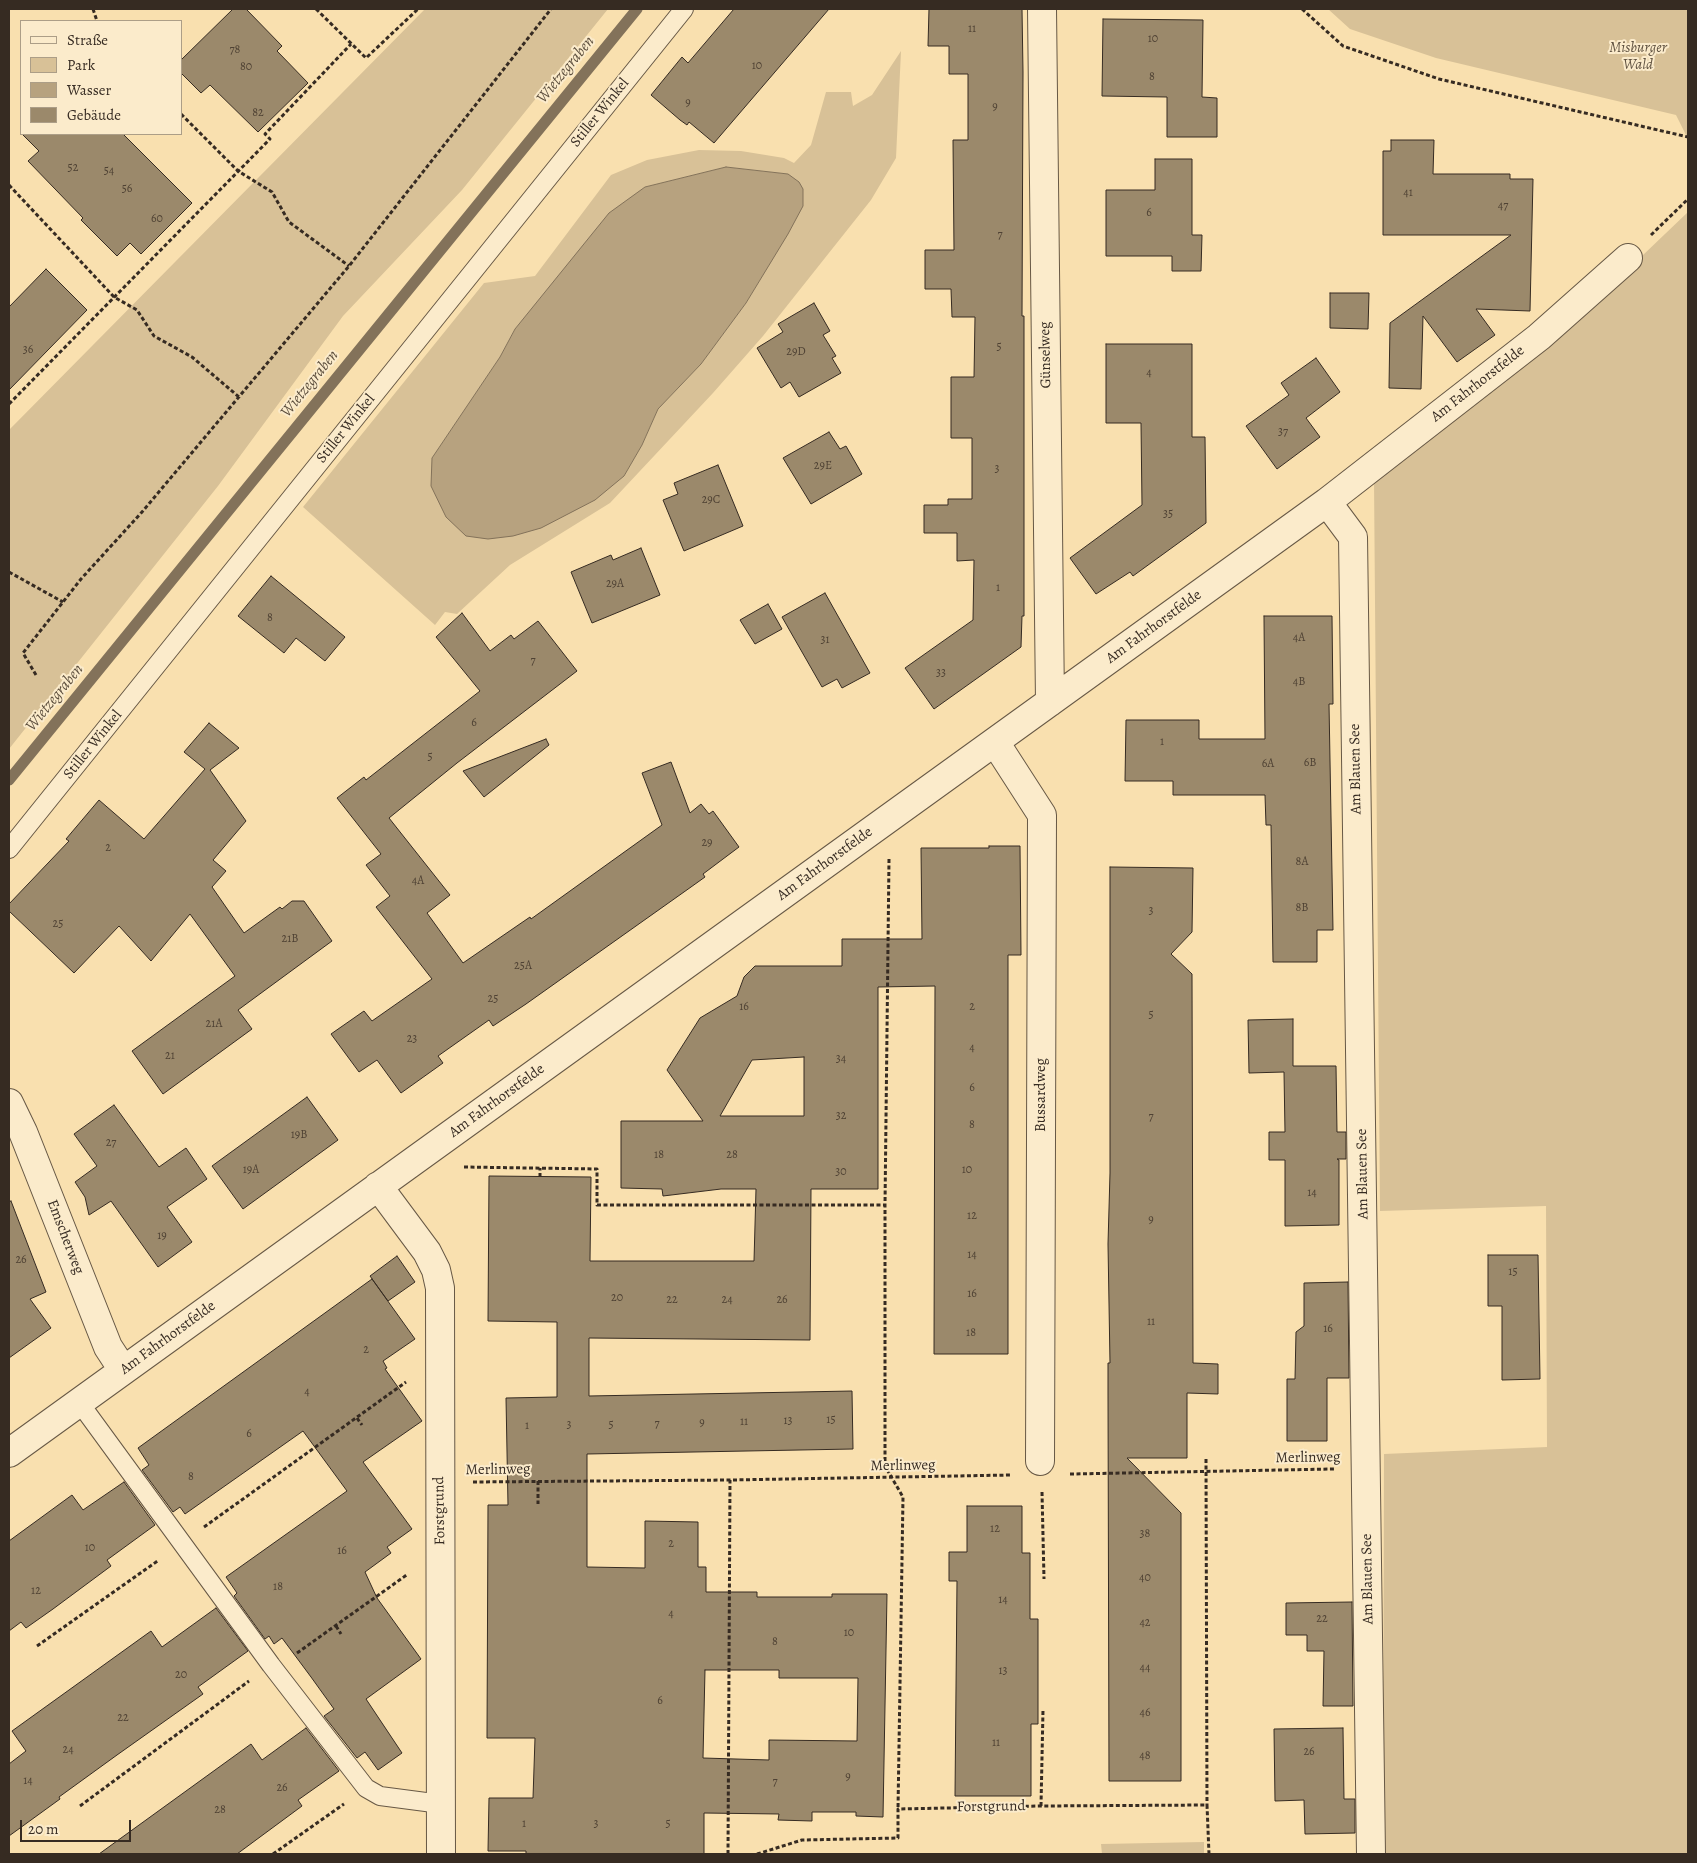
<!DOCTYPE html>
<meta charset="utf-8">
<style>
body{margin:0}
#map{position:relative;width:1697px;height:1863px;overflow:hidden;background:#f9e0af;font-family:Alegreya,serif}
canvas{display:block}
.frame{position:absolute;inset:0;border:10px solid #362b22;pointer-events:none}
.legend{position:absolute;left:20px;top:20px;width:162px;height:115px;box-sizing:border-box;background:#fbebcb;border:1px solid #ac9e87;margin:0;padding:6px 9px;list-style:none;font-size:15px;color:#362b22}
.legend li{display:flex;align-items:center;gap:10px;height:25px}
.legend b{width:25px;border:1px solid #ac9e87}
.scale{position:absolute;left:20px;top:1820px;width:111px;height:22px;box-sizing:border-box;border:2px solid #362b22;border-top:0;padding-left:6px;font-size:15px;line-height:18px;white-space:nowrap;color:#362b22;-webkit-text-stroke:4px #fbebcb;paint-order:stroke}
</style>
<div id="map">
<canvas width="1697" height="1863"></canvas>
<div class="frame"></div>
<ul class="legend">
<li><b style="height:6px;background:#fbebcb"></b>Straße</li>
<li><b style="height:14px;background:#d8c197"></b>Park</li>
<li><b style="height:14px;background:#b7a27f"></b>Wasser</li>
<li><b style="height:14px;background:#9b896b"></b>Gebäude</li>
</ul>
<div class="scale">20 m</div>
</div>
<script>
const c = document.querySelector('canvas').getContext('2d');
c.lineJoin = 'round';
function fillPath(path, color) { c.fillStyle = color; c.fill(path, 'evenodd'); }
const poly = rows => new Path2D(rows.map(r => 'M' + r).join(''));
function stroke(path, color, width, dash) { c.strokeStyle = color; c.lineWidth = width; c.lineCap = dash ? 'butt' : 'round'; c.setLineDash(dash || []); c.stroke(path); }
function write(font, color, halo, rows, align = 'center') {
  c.font = font + ' Alegreya,serif'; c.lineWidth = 4; c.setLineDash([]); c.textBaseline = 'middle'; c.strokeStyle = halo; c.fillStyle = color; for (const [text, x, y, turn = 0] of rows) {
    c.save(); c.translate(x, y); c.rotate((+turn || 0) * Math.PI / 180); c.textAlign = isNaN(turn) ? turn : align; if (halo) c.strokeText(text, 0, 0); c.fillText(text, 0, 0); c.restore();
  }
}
fillPath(poly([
 [425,9,608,9,462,190,343,316,218,486,9,749,9,430],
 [1328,9,1688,9,1688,139,1676,115,1436,58,1350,29],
 [901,51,896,158,871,200,763,336,713,393,610,503,510,565,457,614,445,612,435,625,303,507,484,283,535,276,611,175,647,160,699,150,741,151,784,158,794,163,811,145,826,92,851,92,853,106,872,95],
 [726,167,788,174,760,280,746,303,701,364,658,409,642,445,624,476,432,458,500,357,515,329,645,187],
 [1688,212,1688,1854,1383,1854,1384,1454,1547,1447,1546,1206,1380,1211,1374,480,1574,321],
 [1204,1842,1204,1854,1102,1854,1101,1844]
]), '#d8c197');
const water = poly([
 [726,167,788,174,799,182,803,189,803,206,788,234,746,303,701,364,658,409,642,445,624,476,595,500,541,528,513,536,488,539,466,536,446,517,431,486,432,458,500,357,515,329,609,213,645,187,726,167]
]);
fillPath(water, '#b7a27f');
stroke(water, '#83725a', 1);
stroke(poly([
 [9,780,637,9]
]), '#83725a', 11);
const building = poly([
 [233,9,246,9,282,46,277,51,308,83,258,132,210,85,201,93,181,73,181,60,233,9],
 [734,9,829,9,714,143,689,122,687,125,680,120,651,95,682,57,688,63,734,9],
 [929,9,1022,9,1023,72,1022,316,1024,316,1024,616,1022,616,1021,647,934,709,905,668,973,620,974,560,957,561,957,533,924,533,924,505,948,505,948,499,972,499,972,438,951,438,951,377,974,377,975,317,952,317,951,289,925,289,925,250,954,250,953,140,968,140,968,74,949,74,949,46,928,46,929,9],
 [1103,19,1203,20,1202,97,1217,98,1217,137,1167,137,1167,97,1102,96,1103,19],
 [22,134,123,134,192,203,141,254,130,243,117,256,81,220,83,218,28,161,39,151,22,134],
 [1391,140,1434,140,1433,174,1510,174,1510,179,1533,179,1530,311,1476,309,1495,335,1457,362,1423,316,1421,389,1389,388,1390,323,1511,235,1383,235,1383,151,1391,151,1391,140],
 [1155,159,1192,159,1192,235,1202,235,1201,271,1172,271,1172,256,1106,256,1106,190,1155,190,1155,159],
 [46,269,87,310,9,390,9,307,46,269],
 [1330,293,1369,293,1368,329,1330,328,1330,293],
 [814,303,830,331,823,335,836,356,832,358,841,373,799,397,790,382,781,388,757,348,783,332,778,324,814,303],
 [1106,344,1192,344,1192,437,1205,437,1206,523,1133,576,1130,572,1096,594,1070,558,1142,505,1141,423,1106,423,1106,344],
 [1316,358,1340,392,1306,418,1320,437,1277,469,1246,426,1289,395,1281,383,1316,358],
 [829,432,840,449,846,446,862,474,811,504,783,458,829,432],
 [718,465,743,526,684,551,663,500,678,494,674,483,718,465],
 [641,548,660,595,592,623,571,572,611,555,613,560,641,548],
 [271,576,345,637,325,661,296,638,284,653,238,616,271,576],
 [825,593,870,673,842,688,837,679,822,687,782,617,825,593],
 [768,604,782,629,755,644,740,620,768,604],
 [462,613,490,651,511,635,514,639,538,621,577,671,457,763,389,818,450,895,427,913,463,963,530,917,531,919,662,825,642,773,671,762,690,813,701,804,709,814,713,811,739,847,703,874,705,877,691,887,526,1004,493,1026,489,1020,438,1056,443,1063,401,1093,377,1060,359,1072,331,1034,364,1011,372,1021,432,979,376,907,390,896,366,865,381,854,337,798,364,777,366,780,480,691,436,637,462,613],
 [1264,616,1332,616,1333,704,1329,704,1333,930,1317,930,1317,962,1273,962,1271,825,1266,825,1265,795,1173,795,1173,781,1125,781,1126,720,1199,720,1199,739,1265,739,1264,616],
 [209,723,239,748,210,770,246,821,213,860,226,871,212,887,244,933,280,907,282,909,292,901,304,901,332,941,238,1010,252,1029,163,1094,132,1051,235,976,190,914,151,961,119,926,74,973,9,911,9,904,69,841,66,839,99,800,144,839,205,769,184,752,209,723],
 [546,739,549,745,484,797,463,771,546,739],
 [989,846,1020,846,1021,955,1008,955,1008,1354,934,1354,935,986,878,987,878,1189,811,1189,810,1340,589,1338,589,1396,852,1391,853,1449,587,1454,587,1567,645,1568,645,1521,698,1522,698,1567,706,1567,706,1592,757,1592,757,1597,832,1597,832,1594,887,1594,883,1817,856,1816,856,1812,812,1812,812,1821,778,1820,779,1814,704,1813,704,1854,526,1854,526,1851,488,1851,489,1798,533,1798,535,1738,487,1738,488,1505,508,1505,506,1398,557,1397,557,1322,488,1321,489,1176,591,1177,590,1261,754,1261,756,1189,721,1189,663,1196,662,1189,621,1188,621,1121,703,1121,667,1070,700,1018,737,996,744,977,755,966,842,966,842,939,922,939,921,848,989,848,989,846],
 [804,1057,804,1116,720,1116,752,1060,804,1057],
 [705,1670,779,1670,779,1678,858,1678,857,1741,769,1740,769,1760,703,1758,705,1670],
 [1110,867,1193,868,1192,932,1171,954,1192,974,1193,1363,1218,1364,1218,1394,1187,1393,1187,1458,1127,1458,1181,1513,1181,1781,1109,1781,1108,1393,1108,1363,1110,1363,1108,1244,1110,1173,1110,867],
 [1293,1019,1293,1066,1336,1066,1337,1132,1346,1132,1346,1159,1337,1159,1339,1160,1339,1225,1285,1226,1285,1160,1269,1160,1269,1132,1285,1132,1284,1072,1249,1073,1248,1020,1293,1019],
 [307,1097,338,1140,243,1209,212,1166,307,1097],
 [114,1105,159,1167,186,1148,207,1179,167,1207,192,1242,158,1267,111,1201,89,1215,85,1197,75,1182,97,1166,74,1134,114,1105],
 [11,1201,46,1292,30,1299,51,1328,9,1358,9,1202,11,1201],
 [1488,1255,1538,1255,1540,1379,1502,1380,1502,1306,1488,1306,1488,1255],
 [397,1256,415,1282,388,1301,370,1276,397,1256],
 [372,1279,415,1339,383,1361,387,1368,385,1369,422,1421,363,1462,412,1529,387,1547,391,1553,365,1572,377,1598,421,1659,366,1699,402,1753,378,1770,365,1752,357,1758,324,1716,334,1709,311,1677,282,1638,274,1644,269,1636,265,1639,234,1596,237,1593,226,1577,347,1491,303,1431,185,1514,180,1507,173,1512,142,1470,149,1465,138,1448,372,1279],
 [1348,1282,1349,1378,1327,1378,1327,1441,1287,1441,1287,1379,1295,1379,1296,1332,1304,1326,1304,1283,1348,1282],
 [124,1482,155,1525,107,1560,111,1566,53,1609,26,1628,21,1622,9,1631,9,1541,72,1495,83,1510,124,1482],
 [967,1506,1022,1506,1022,1553,1030,1553,1030,1619,1038,1619,1038,1724,1031,1724,1031,1796,955,1796,957,1581,949,1581,949,1552,967,1552,967,1506],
 [1352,1602,1353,1706,1323,1706,1324,1651,1307,1651,1307,1635,1286,1635,1286,1603,1352,1602],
 [216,1608,248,1651,198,1687,203,1694,117,1755,59,1797,60,1799,9,1836,9,1764,26,1751,12,1731,151,1631,162,1647,216,1608],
 [306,1728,339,1771,298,1800,302,1806,237,1854,99,1854,251,1744,262,1760,306,1728],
 [1343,1728,1344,1799,1355,1799,1355,1833,1305,1834,1304,1800,1275,1801,1274,1729,1343,1728]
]);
fillPath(building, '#9b896b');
stroke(building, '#362b22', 1);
const service = poly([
 [9,849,684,9],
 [79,1402,271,1665,366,1788,380,1796,441,1804]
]);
const minor = poly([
 [1042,9,1050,702],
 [1327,502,1353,537,1371,1854],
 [995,742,1042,815,1040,1461],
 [9,1103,23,1132,108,1347,123,1370],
 [378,1186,427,1252,436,1270,440,1288,441,1854],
 [9,1453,1327,502,1539,337,1628,258]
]);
stroke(service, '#675845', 20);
stroke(minor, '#675845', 30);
stroke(poly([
 [93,9,97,21],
 [316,9,366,58,418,9],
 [1302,9,1343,46,1439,79,1688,137],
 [181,114,238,171,272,192,289,222,349,266],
 [9,185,114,297,137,310,154,336,192,357,239,397],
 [1651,235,1688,199],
 [9,404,270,139,265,134,351,44],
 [9,572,63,602],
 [36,675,23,653,81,579,142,512,349,266,551,9],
 [889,859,885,1205,885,1466,903,1497,898,1809],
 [464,1167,597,1169,597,1205,885,1205],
 [540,1177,540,1168],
 [357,1418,362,1425],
 [1206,1459,1207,1805],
 [1070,1474,1334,1469],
 [538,1481,538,1504],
 [473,1482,730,1480,1011,1475],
 [1042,1492,1044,1579],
 [204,1527,406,1382],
 [336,1626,341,1634],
 [37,1646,159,1560],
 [297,1653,408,1574],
 [80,1806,249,1681],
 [1041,1806,1043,1710],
 [273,1854,344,1804],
 [728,1854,730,1480],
 [757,1854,802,1840,898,1838,898,1809,1041,1806,1207,1805,1209,1854]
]), '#362b22', 3, [4, 2.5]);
stroke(service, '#fbebcb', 18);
stroke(minor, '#fbebcb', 28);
write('12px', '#4f4234', null, [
 ["11",972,29],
 ["10",1153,39],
 ["78",235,50],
 ["10",757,66],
 ["80",246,67],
 ["8",1152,77],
 ["9",688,103],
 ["9",995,107],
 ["82",258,113],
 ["52",73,168],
 ["54",109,171],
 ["56",127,189],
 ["41",1408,193],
 ["47",1503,206],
 ["6",1149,213],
 ["60",157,219],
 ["7",1000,235],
 ["5",999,347],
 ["36",28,350],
 ["29D",796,352],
 ["4",1149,373],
 ["37",1283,432],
 ["29E",823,466],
 ["3",997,469],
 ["29C",711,500],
 ["35",1168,514],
 ["29A",615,584],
 ["1",998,588],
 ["8",270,618],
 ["4A",1299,638],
 ["31",825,640],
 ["7",533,661],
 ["33",941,673],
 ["4B",1299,682],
 ["6",474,723],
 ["1",1162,742],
 ["5",430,757],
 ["6B",1310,763],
 ["6A",1268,764],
 ["29",707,843],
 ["2",108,848],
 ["8A",1302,862],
 ["4A",418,881],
 ["8B",1302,908],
 ["3",1151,911],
 ["25",58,924],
 ["21B",290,939],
 ["25A",523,966],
 ["25",493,999],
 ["16",744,1007],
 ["2",972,1007],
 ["5",1151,1015],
 ["21A",214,1024],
 ["23",412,1039],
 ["4",972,1048],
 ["21",170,1056],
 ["34",841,1059],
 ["6",972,1088],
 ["32",841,1116],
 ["7",1151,1117],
 ["8",972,1125],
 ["19B",299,1135],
 ["27",111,1143],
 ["18",659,1155],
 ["28",732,1155],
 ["19A",251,1170],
 ["10",967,1170],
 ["30",841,1172],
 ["14",1312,1193],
 ["12",972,1216],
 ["9",1151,1220],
 ["19",162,1236],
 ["14",972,1255],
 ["26",21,1260],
 ["15",1513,1272],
 ["16",972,1294],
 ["20",617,1298],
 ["22",672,1300],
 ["24",727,1300],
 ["26",782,1300],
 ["11",1151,1322],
 ["16",1328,1329],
 ["18",971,1333],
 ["2",366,1350],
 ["4",307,1392],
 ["15",831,1420],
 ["13",788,1421],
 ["11",744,1422],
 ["9",702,1423],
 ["7",657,1424],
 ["3",569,1425],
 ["5",611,1425],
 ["1",527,1426],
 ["6",249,1434],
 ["8",191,1477],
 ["12",995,1529],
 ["38",1145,1534],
 ["2",671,1544],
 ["10",90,1548],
 ["16",342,1551],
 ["40",1145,1578],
 ["18",278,1587],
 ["12",36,1591],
 ["14",1003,1600],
 ["4",671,1614],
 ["22",1322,1619],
 ["42",1145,1623],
 ["10",849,1633],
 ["8",775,1642],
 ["44",1145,1668],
 ["13",1003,1671],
 ["20",181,1675],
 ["6",660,1701],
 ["46",1145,1713],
 ["22",123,1718],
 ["11",996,1743],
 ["24",68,1750],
 ["26",1309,1752],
 ["48",1145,1756],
 ["9",848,1777],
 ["14",28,1781],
 ["7",775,1782],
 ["26",282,1788],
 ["28",220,1810],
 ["1",524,1824],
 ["3",596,1824],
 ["5",668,1824]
]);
write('italic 15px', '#5e503f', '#fbebcb', [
 ["Misburger",1638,48],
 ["Wald",1638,65]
]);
write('15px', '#362b22', '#fbebcb', [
 ["Stiller Winkel",600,113,-51],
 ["Günselweg",1046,355,-91],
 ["Am Fahrhorstfelde",1478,384,-38],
 ["Stiller Winkel",346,429,-51],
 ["Am Fahrhorstfelde",1154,627,-36],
 ["Stiller Winkel",93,745,-51],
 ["Am Blauen See",1356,769,-91],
 ["Am Fahrhorstfelde",825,864,-36],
 ["Bussardweg",1041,1095,-90],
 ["Am Fahrhorstfelde",497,1101,-36],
 ["Am Blauen See",1363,1174,-91],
 ["Emscherweg",65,1237,69],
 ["Am Fahrhorstfelde",168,1338,-36],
 ["Merlinweg",1308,1458,-1],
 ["Merlinweg",903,1466,-1],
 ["Merlinweg",498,1470,-1],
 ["Forstgrund",440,1511,-91],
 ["Am Blauen See",1368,1579,-91],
 ["Forstgrund",991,1807,-1]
]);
write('italic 16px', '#5d4f3e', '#fbebcb', [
 ["Wietzegraben",566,70,-51],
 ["Wietzegraben",310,384,-51],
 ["Wietzegraben",55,698,-51]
]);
</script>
